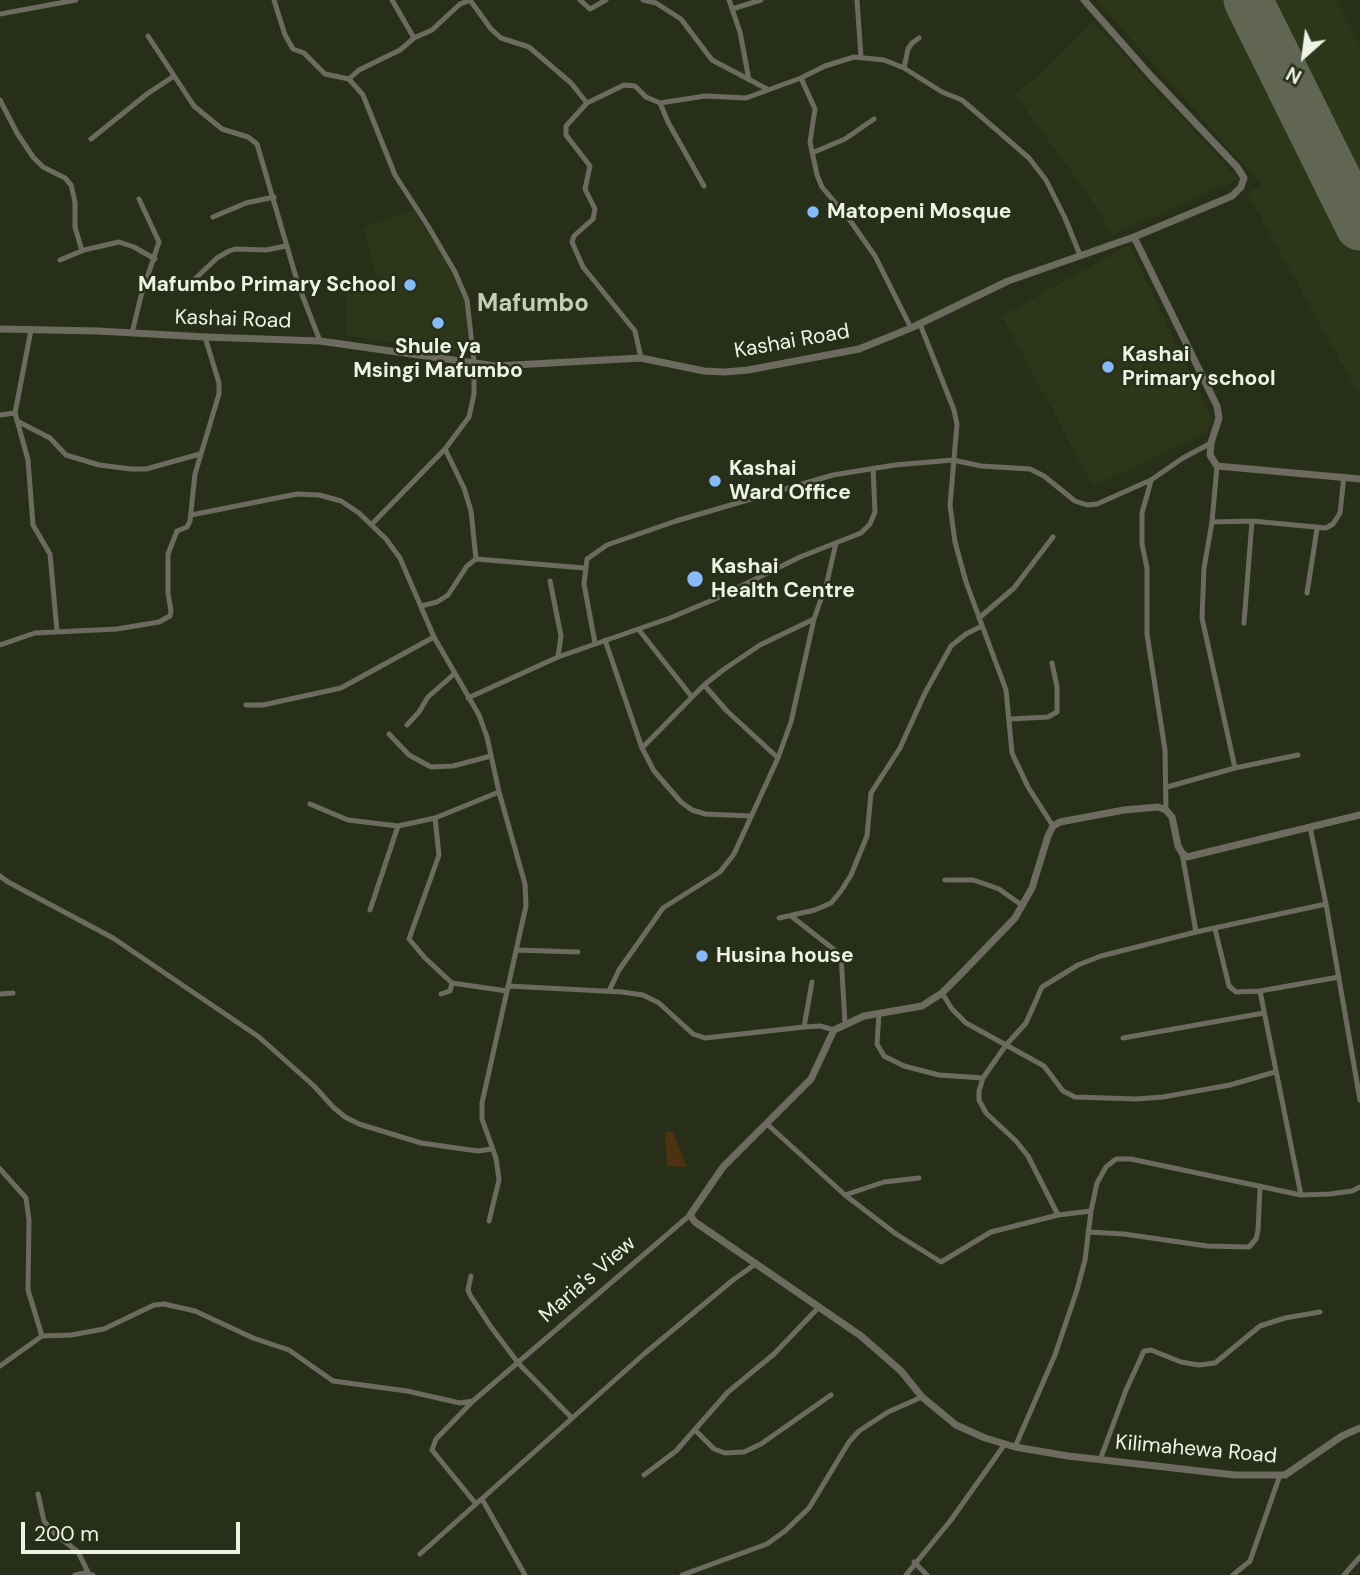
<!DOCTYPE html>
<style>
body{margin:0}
#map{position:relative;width:1360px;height:1575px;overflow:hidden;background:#282f19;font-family:"DM Sans",sans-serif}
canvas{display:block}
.north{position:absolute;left:1269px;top:21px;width:70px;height:70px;-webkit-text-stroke:5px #282f19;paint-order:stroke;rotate:208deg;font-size:19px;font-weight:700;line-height:28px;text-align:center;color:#edf2e4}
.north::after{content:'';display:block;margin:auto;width:24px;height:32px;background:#edf2e4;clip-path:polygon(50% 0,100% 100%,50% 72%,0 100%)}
.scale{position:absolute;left:21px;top:1522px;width:219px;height:32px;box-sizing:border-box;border:4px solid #edf2e4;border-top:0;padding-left:9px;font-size:21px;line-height:24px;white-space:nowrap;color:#edf2e4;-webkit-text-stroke:5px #282f19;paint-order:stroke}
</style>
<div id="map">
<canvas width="1360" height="1575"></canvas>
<div class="north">N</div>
<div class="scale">200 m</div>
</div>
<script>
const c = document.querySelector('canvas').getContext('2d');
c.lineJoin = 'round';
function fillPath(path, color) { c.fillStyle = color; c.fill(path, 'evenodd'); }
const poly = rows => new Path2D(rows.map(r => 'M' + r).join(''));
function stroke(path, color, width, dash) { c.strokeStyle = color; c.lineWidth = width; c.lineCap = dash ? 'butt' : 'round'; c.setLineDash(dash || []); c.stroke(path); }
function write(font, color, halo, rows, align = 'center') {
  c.font = font + ' "DM Sans",sans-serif'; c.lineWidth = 5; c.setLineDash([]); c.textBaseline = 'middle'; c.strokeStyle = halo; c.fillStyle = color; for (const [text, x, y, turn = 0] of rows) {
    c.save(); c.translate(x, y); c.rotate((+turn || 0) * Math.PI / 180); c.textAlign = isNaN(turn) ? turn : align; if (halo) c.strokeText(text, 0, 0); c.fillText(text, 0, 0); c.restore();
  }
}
fillPath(poly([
 [1096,0,1337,0,1360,46,1360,396,1247,193,1262,185],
 [1093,22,1238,179,1112,235,1096,206,1014,93,1036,79],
 [414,211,451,268,467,300,466,355,346,335,347,289,377,280,363,227],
 [1129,245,1212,418,1208,432,1093,486,1002,316]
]), '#2d3619');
fillPath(poly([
 [673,1131,687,1167,667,1166,665,1132]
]), '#4b3211');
stroke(poly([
 [1248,0,1360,226]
]), '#606652', 49);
stroke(poly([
 [274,0,285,35,293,49,304,53,325,74,349,79,363,95,395,175,428,226,455,272,467,300,474,362,474,394,469,417,445,449,372,524],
 [392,0,414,38],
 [470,0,491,29,501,38,529,47,571,83,587,103],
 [580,0,590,9,606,0],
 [643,0,656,3,681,19,712,60,767,89],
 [729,0,740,32,749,80],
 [857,0,861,57],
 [732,9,761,0],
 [0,14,76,0],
 [148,36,194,106,222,129,248,137,257,144,298,284,320,341],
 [904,68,908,49,912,43,919,38],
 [801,78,815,109,810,142,817,175,822,187,849,219,875,256,911,328],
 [349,79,359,70,400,50,414,38,432,30,460,4,471,0],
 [0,100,17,133,33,157,43,167,65,178,71,185,75,202,75,227,82,251],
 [660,103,668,122,704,186],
 [91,139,147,94,174,76],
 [812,153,845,139,874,119],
 [213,217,246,203,274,197],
 [60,260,84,250,119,242,134,247,155,259],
 [196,278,217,258,229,251,235,249,266,250,286,246],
 [920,324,954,410,957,424,950,505,955,542,966,582,1006,690,1012,753,1028,787,1053,826],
 [31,330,15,413,28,460,33,525,50,554,57,631],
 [132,333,141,296,159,242,139,199],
 [641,358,635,331,583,267,572,242,574,236,593,219,595,209,585,189,590,166,566,135,566,126,587,103,624,85,635,86,646,97,660,103,705,96,746,98,801,78,825,66,854,57,884,60,904,68,942,92,962,100,1029,158,1046,180,1065,218,1080,255],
 [0,415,15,413],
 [17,421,50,438,66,455,99,465,131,469,146,469,200,454],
 [445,449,464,488,471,511,476,559],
 [1217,466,1212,522,1204,568,1202,618,1235,768],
 [1151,481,1142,513,1142,544,1147,568,1147,634,1165,750,1166,810],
 [191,515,297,494,319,495,341,501,359,513,386,539,400,558,434,637,479,715,487,737,499,792,525,884,526,906,482,1103,482,1119,496,1158,499,1180,489,1221],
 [1212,522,1252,521,1326,528,1333,524,1340,513,1344,476],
 [550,581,561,636,558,657],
 [1307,593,1317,529],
 [421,606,437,602,448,595,467,566,476,559,584,568],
 [979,618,1014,588,1053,537],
 [1244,623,1252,521],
 [639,630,692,697],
 [605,640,642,748,654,771,681,802,692,810,705,814,751,816],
 [595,643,584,584,587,559,607,545,676,521,833,475,895,465,953,460,981,466,1030,469,1044,476,1075,501,1087,505,1097,504,1151,480,1183,458,1211,443],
 [0,645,35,633,117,629,159,622,170,616,171,611,168,593,168,554,177,531,187,527,190,521,195,474,219,394,219,383,205,337],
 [704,685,727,711,778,758],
 [468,698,558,657,670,618,715,599,800,557,861,533,870,524,875,512,873,468],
 [246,705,263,705,341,688,434,637],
 [1010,719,1048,717,1057,712,1057,687,1052,663],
 [407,725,419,712,428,697,454,674],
 [389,734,409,755,431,767,453,766,491,756],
 [642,748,704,685,723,670,760,645,814,619],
 [1167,787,1235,768,1298,755],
 [310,804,348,820,398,826,435,818,499,792],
 [435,818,439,855,409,939,425,958,452,983,450,991,441,994],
 [1310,827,1326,904,1360,1100],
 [1182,853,1196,932],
 [0,876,8,882,113,938,259,1037,314,1086,333,1107,345,1117,359,1124,421,1143,478,1151,492,1149],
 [945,880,973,880,985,884,999,889,1023,906],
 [370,910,398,826],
 [791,916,841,955,845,1023],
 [779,918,815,910,831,903,841,891,851,875,867,836,871,793,900,748,925,693,951,646,966,634,982,626],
 [1215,929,1229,986,1236,992,1260,991,1339,977],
 [516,950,578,952],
 [452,983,507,991],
 [508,986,622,992,643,995,659,1003,693,1034,705,1038,804,1027,820,1026,834,1030],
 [609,991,619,970,663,908,720,872,734,854,778,758,791,722,814,619,827,582,836,543],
 [1260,991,1301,1195],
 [942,993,952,1009,966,1023,1006,1045,1026,1023,1042,987,1078,965,1101,956,1196,932,1326,904],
 [0,994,13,993],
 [879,1013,877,1044,884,1056,904,1066,939,1075,983,1078],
 [804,1027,812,982],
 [1123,1038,1264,1013],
 [767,1124,845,1195,896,1234,941,1262,991,1232,1058,1215,1091,1211],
 [0,1169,26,1198,29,1220,28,1290,42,1336],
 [845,1195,884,1182,919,1178],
 [1058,1215,1028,1156,1016,1141,986,1113,979,1100,979,1091,983,1078,1006,1045,1044,1066,1063,1091,1075,1097,1136,1099,1163,1097,1230,1085,1275,1072],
 [1088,1232,1124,1234,1207,1246,1249,1247,1256,1239,1258,1231,1260,1188],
 [471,1276,468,1290,470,1295,491,1327,519,1364,571,1417],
 [0,1366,42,1336,71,1335,104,1329,154,1305,164,1304,195,1311,253,1338,289,1350,333,1381,407,1391,460,1403,473,1401,690,1215],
 [473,1401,436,1439,432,1450,476,1504],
 [695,1430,714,1449,725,1453,744,1452,761,1444,831,1395],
 [1015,1447,1055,1355,1077,1290,1085,1260,1091,1211,1097,1183,1106,1167,1116,1159,1131,1159,1301,1195,1330,1194,1352,1191,1360,1187],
 [1100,1460,1126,1390,1144,1351,1151,1350,1181,1362,1199,1365,1215,1363,1260,1326,1285,1318,1320,1312],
 [644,1475,676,1451,728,1392,774,1354,819,1307],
 [38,1494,44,1521,54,1533,78,1552,89,1574],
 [482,1499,525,1575],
 [420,1554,644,1354,733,1280,757,1263],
 [914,1562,927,1575],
 [75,1575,84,1573,93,1575],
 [682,1575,767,1544,785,1531,809,1508,849,1442,859,1431,888,1412,922,1397],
 [906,1575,951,1520,1005,1444],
 [1233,1575,1250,1561,1280,1475],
 [1344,1575,1360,1557]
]), '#6d6b60', 5);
stroke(poly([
 [1134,237,1217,406,1219,418,1211,443,1210,455,1217,466,1360,479],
 [0,329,98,331,205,337,320,341,496,366,641,358,704,371,725,372,748,370,859,349,911,328,1008,281,1134,237,1187,215,1232,196,1241,187,1244,178,1237,167,1151,76,1084,0],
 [1360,815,1187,857,1182,853,1178,846,1172,817,1166,810,1158,807,1124,810,1060,822,1053,826,1048,836,1032,888,1015,918,961,974,942,993,922,1006,864,1016,834,1030,811,1079,723,1167,690,1215,695,1222,861,1336,901,1371,922,1397,956,1425,985,1438,1015,1447,1068,1456,1235,1475,1285,1475,1342,1436,1360,1428]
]), '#6d6b60', 7);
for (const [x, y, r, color] of [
 [813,212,7,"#85bbfb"],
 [410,285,7,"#85bbfb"],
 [438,323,7,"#85bbfb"],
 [1108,367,7,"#85bbfb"],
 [715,481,7,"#85bbfb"],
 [695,579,9,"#85bbfb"],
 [702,956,7,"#85bbfb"]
]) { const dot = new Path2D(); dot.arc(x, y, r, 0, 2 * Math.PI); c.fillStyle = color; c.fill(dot); stroke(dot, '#282f19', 2.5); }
write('bold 21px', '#edf2e4', '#282f19', [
 ["Matopeni Mosque",827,212],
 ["Mafumbo Primary School",396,285,"right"],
 ["Shule ya",438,347,"center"],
 ["Msingi Mafumbo",438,371,"center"],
 ["Kashai",1122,355],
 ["Primary school",1122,379],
 ["Kashai",729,469],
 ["Ward Office",729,493],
 ["Kashai",711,567],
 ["Health Centre",711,591],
 ["Husina house",716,956]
], 'left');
write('21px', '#edf2e4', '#282f19', [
 ["Kashai Road",233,320,2],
 ["Kashai Road",792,342,-10],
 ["Maria's View",588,1280,-41],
 ["Kilimahewa Road",1196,1450,5]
]);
write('bold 24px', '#c3cdb1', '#282f19', [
 ["Mafumbo",533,305]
]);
</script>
